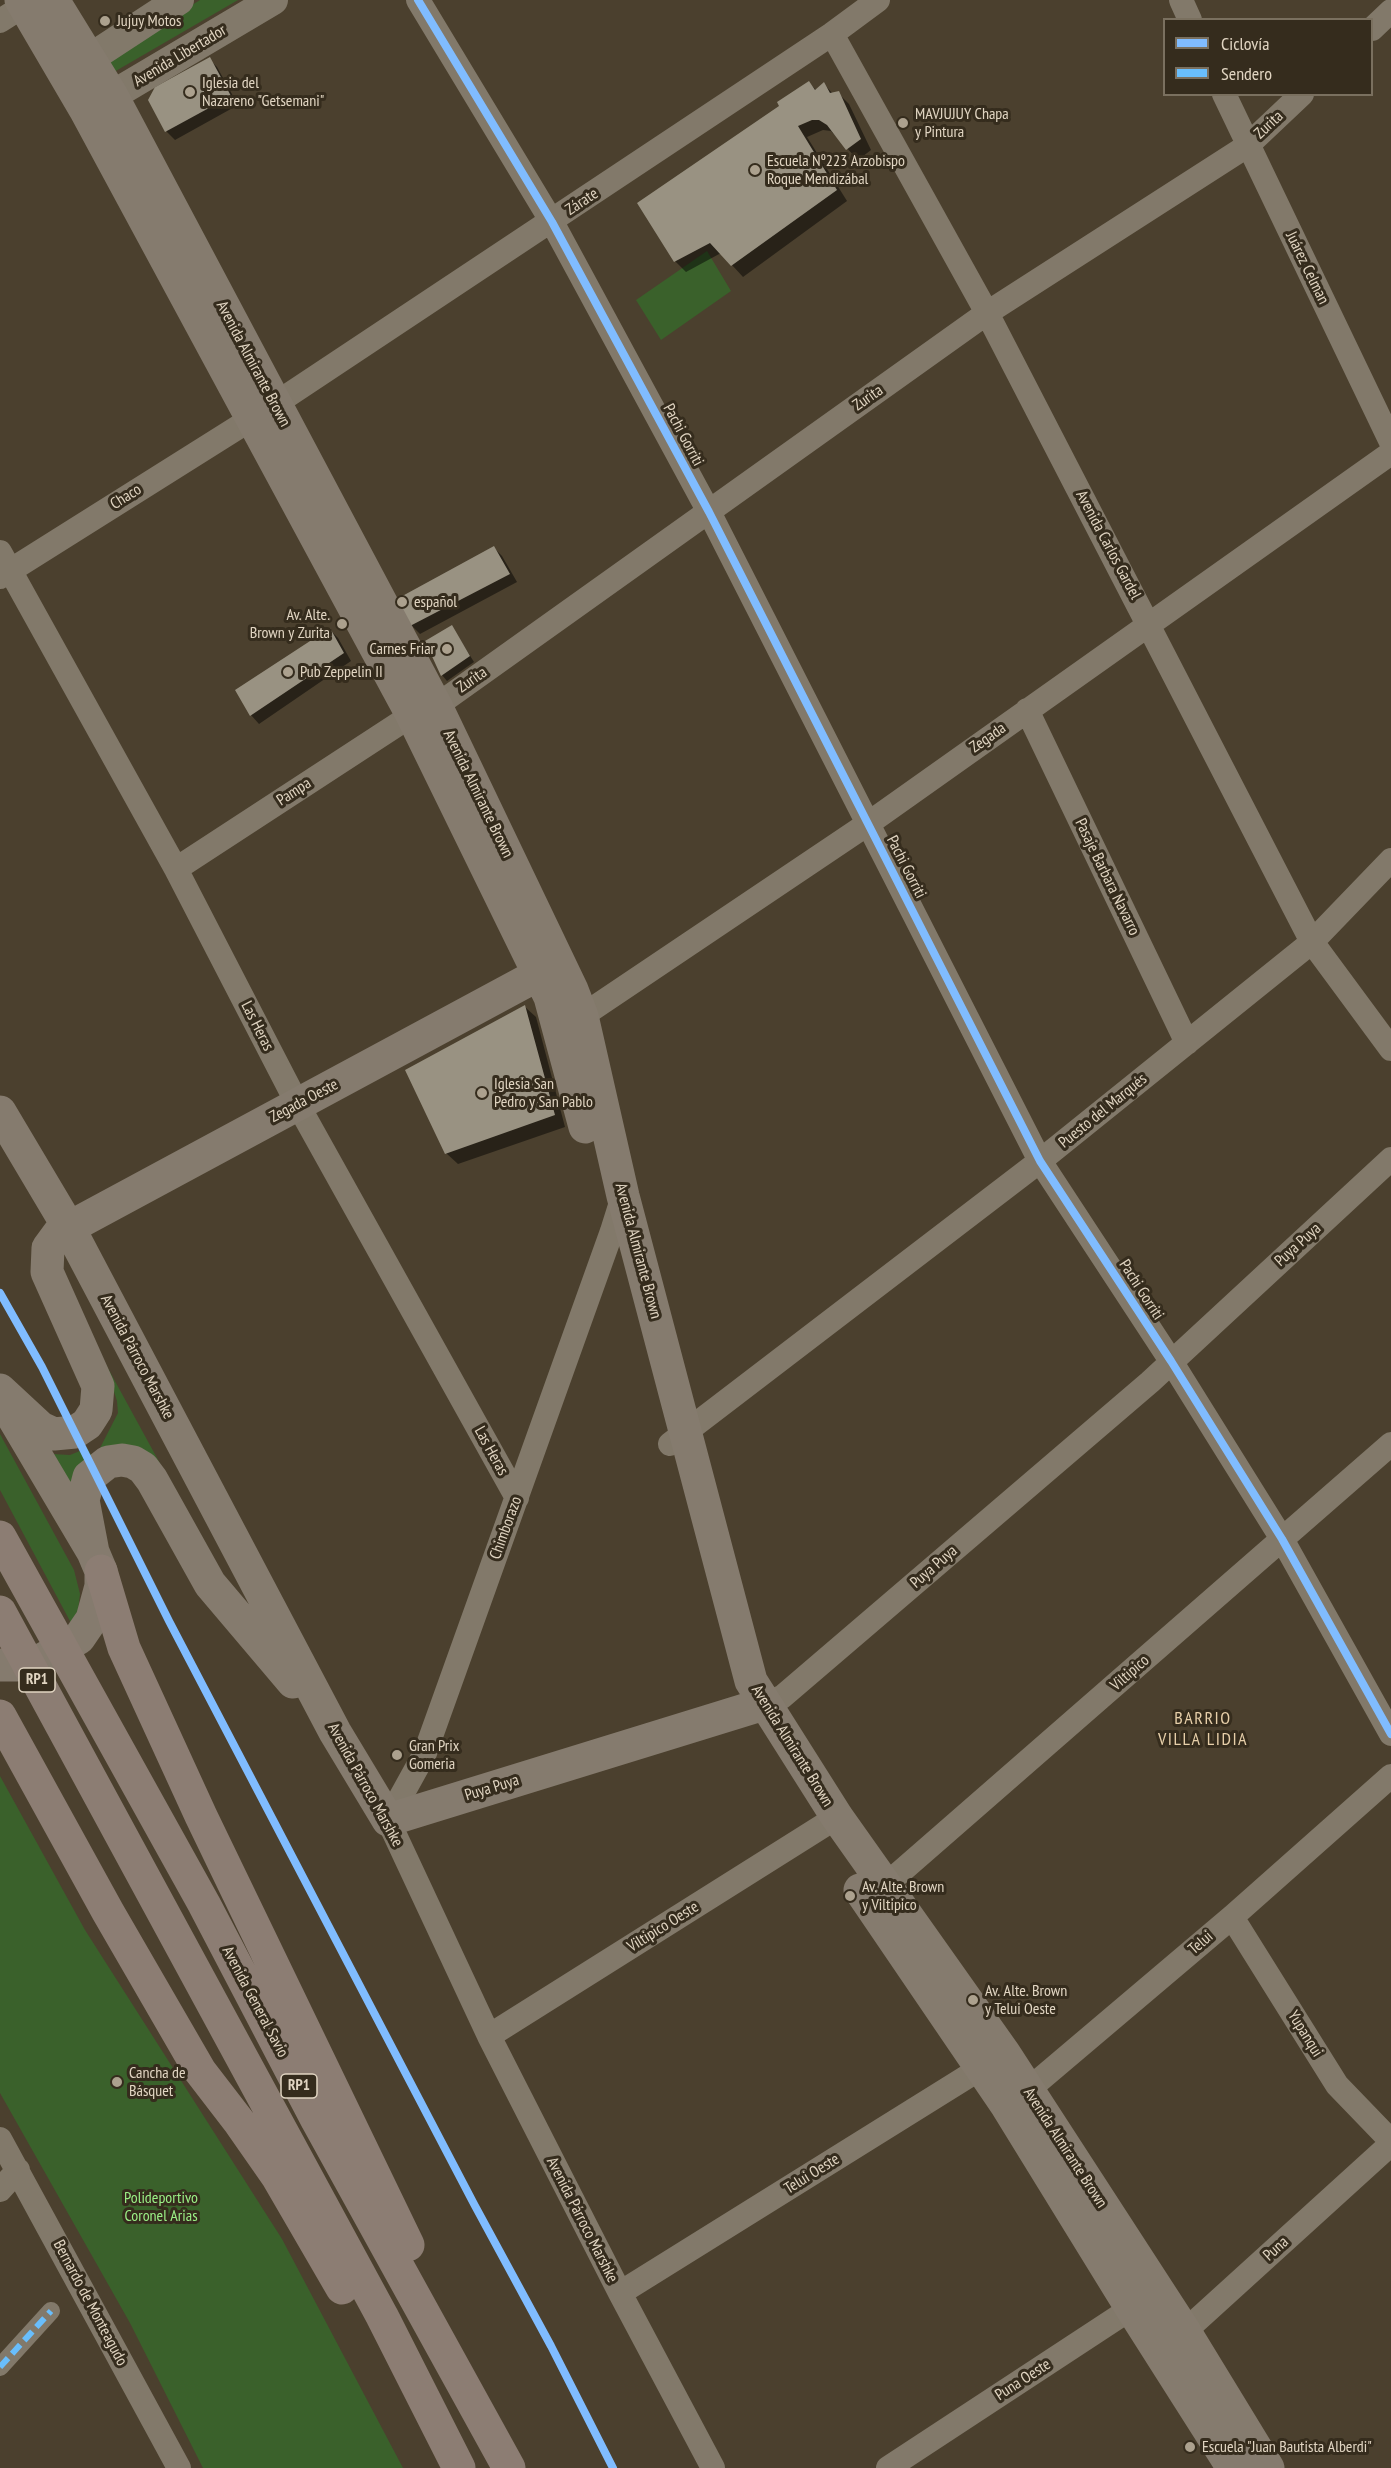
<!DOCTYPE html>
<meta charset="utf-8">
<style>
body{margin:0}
#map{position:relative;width:1391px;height:2468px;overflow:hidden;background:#4b402e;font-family:"PT Sans Narrow",sans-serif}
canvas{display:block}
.legend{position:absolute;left:1163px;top:18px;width:210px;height:78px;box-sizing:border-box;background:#352c1d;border:2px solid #7a705f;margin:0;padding:8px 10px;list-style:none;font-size:18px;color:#e1d5c2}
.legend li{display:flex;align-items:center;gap:12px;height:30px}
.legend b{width:30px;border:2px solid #7a705f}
</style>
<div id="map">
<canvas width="1391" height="2468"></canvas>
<ul class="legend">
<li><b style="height:8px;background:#80bcff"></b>Ciclovía</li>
<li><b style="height:8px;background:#69befc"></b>Sendero</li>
</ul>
</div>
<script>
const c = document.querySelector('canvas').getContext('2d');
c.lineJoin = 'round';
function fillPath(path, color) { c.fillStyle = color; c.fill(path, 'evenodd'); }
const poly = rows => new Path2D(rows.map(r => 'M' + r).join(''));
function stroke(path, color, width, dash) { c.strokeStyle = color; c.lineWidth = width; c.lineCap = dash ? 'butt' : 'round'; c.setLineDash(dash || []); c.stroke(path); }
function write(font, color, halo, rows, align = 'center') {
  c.font = font + ' "PT Sans Narrow",sans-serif'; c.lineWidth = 6; c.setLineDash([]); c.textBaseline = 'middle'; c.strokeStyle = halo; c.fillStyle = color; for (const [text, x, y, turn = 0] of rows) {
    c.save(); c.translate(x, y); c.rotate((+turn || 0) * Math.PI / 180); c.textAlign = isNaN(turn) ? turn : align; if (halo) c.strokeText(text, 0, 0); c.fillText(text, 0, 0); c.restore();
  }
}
fillPath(poly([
 [200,0,238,0,114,72,110,61,118,52],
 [707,251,731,291,661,340,636,300],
 [104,1361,186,1511,100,1448,118,1413,117,1401],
 [0,1434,74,1570,80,1594,78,1610,71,1623,0,1490],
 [87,1448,91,1455,77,1467,71,1484,52,1454,70,1455],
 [0,1776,85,1930,282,2239,403,2468,203,2468,130,2323,0,2093]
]), '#3a612b');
fillPath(poly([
 [209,59,217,67,238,105,175,140,167,132,149,100],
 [809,83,817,91,824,84,833,94,838,93,849,104,871,150,858,160,831,131,823,130,807,137,847,201,743,277,721,253,686,272,675,261,781,106],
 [494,548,502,556,517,582,420,634,412,626,398,600],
 [452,627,474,662,447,681,442,675,427,642],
 [330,630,338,638,351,661,259,724,251,715,237,690],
 [525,1007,536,1017,565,1127,458,1164,446,1153]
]), '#0007');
fillPath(poly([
 [210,57,231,96,165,132,148,100,155,87],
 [809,81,815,90,824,82,830,93,839,91,861,139,846,150,827,125,819,120,812,120,798,126,837,190,731,266,710,243,674,262,637,203,779,106,777,102],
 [494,546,510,574,410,626,395,600],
 [452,625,470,656,441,676,425,641],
 [330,628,344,653,250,716,235,690],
 [525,1005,555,1115,445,1154,405,1070]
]), '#999282');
stroke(poly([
 [0,2367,51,2311]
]), '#82796a', 18);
stroke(poly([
 [418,0,552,222,709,512,1040,1161,1171,1361,1282,1539,1391,1734],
 [1181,0,1190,20],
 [0,21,33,0],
 [1372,29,1391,11],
 [832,34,987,313,1312,942,1391,1049],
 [1224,94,1391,442],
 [0,552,176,869,298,1105,517,1498],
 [0,577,275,404,832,34,878,0],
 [1027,710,1187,1043],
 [176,869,412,715,436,706,987,313,1247,146,1302,94],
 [570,1024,869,823,1391,453],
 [623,1196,612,1231,425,1753,388,1820,489,2036,620,2293,713,2468],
 [670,1444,1040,1161,1312,942,1391,860],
 [764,1704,782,1697,1150,1382,1391,1159],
 [873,1896,1391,1444],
 [1232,1917,1337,2085,1391,2141],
 [489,2036,837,1817],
 [1016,2100,1232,1917,1391,1776],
 [0,2139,179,2468],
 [0,2190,18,2170],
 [620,2293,994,2060],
 [1173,2342,1391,2144],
 [888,2468,1144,2300]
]), '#82796a', 24);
stroke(poly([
 [69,72,179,0],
 [91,108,273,0]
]), '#82796a', 30);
stroke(poly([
 [21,0,86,111,412,715,550,997,585,1127],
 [53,0,112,96,436,706,572,990,582,1016,623,1196,751,1681,837,1817,1004,2053,1185,2332,1268,2468],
 [0,1112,69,1228,335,1732,388,1820,764,1704],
 [0,1390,41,1428,54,1434,75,1432,87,1424,96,1410,98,1386,47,1272,48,1248,59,1233,558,964],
 [93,1552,83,1500,89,1477,108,1462,122,1460,133,1462,143,1468,152,1480,210,1584,293,1682],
 [0,1665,17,1665,43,1659,79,1638,92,1619,101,1586,101,1571,93,1552,10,1412],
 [860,1890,1007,2106,1132,2309,1233,2468]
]), '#857b6e', 33);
stroke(poly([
 [0,1537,204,1904,317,2120,509,2468],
 [101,1571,124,1648,201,1816,408,2245],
 [0,1612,382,2316,459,2468],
 [0,1716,108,1912,200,2071,240,2123,277,2176,342,2288]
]), '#8c7d73', 33);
stroke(poly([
 [0,2367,51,2311]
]), '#69befc', 6, [12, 6]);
stroke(poly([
 [418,0,552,222,709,512,1040,1161,1171,1361,1282,1539,1391,1734],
 [0,1293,42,1367,169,1621,474,2204,551,2346,613,2468]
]), '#80bcff', 8);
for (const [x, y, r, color] of [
 [105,21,6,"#aca18e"],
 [190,92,6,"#aca18e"],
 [903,123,6,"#aca18e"],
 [755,170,6,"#aca18e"],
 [402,602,6,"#aca18e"],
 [342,624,6,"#aca18e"],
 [447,649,6,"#aca18e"],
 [288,672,6,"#aca18e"],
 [482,1093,6,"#aca18e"],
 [397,1755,6,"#aca18e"],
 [850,1896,6,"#aca18e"],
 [973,2000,6,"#aca18e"],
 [117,2082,6,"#aca18e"],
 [1190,2447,6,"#aca18e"]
]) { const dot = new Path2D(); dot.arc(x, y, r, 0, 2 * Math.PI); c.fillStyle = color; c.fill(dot); stroke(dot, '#352c1d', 2); }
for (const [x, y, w] of [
 [37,1680,36],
 [299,2086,36]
]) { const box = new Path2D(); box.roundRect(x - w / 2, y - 12, w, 24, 4.5); c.fillStyle = '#352c1d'; c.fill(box); stroke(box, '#e1d5c2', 1.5); }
write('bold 15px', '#e1d5c2', null, [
 ["RP1",37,1680],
 ["RP1",299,2086]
]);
write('16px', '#e1d5c2', '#352c1d', [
 ["Jujuy Motos",117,21],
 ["Iglesia del",202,83],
 ["Nazareno \"Getsemani\"",202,101],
 ["MAVJUJUY Chapa",915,114],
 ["y Pintura",915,132],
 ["Escuela Nº223 Arzobispo",767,161],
 ["Roque Mendizábal",767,179],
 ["español",414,602],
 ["Av. Alte.",330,615,"right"],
 ["Brown y Zurita",330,633,"right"],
 ["Carnes Friar",435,649,"right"],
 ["Pub Zeppelin II",300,672],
 ["Iglesia San",494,1084],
 ["Pedro y San Pablo",494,1102],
 ["Gran Prix",409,1746],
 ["Gomeria",409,1764],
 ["Av. Alte. Brown",862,1887],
 ["y Viltipico",862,1905],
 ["Av. Alte. Brown",985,1991],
 ["y Telui Oeste",985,2009],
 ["Cancha de",129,2073],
 ["Básquet",129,2091],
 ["Escuela \"Juan Bautista Alberdi\"",1202,2447]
], 'left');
write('16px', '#e1d5c2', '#352c1d', [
 ["Avenida Libertador",180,56,-31],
 ["Zurita",1269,125,-43],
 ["Zárate",582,202,-34],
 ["Juárez Celman",1307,268,64],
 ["Avenida Almirante Brown",253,364,62],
 ["Zurita",868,398,-35],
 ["Pachi Gorriti",683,435,62],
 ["Chaco",126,497,-32],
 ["Avenida Carlos Gardel",1108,545,62],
 ["Zurita",472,680,-35],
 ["Zegada",988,738,-35],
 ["Pampa",294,792,-33],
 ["Avenida Almirante Brown",478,794,64],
 ["Pachi Gorriti",906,867,63],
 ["Pasaje Barbara Navarro",1107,877,64],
 ["Las Heras",257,1026,63],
 ["Zegada Oeste",304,1101,-28],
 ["Puesto del Marqués",1103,1111,-39],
 ["Puya Puya",1298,1245,-42],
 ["Avenida Almirante Brown",638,1251,75],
 ["Pachi Gorriti",1141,1290,57],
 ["Avenida Párroco Marshke",137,1357,62],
 ["Las Heras",491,1451,61],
 ["Chimborazo",506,1528,-70],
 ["Puya Puya",934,1567,-41],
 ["Viltipico",1130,1673,-41],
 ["Avenida Almirante Brown",792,1746,58],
 ["Avenida Párroco Marshke",365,1785,61],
 ["Puya Puya",492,1788,-17],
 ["Viltipico Oeste",663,1927,-32],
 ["Telui",1201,1943,-41],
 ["Avenida General Savio",255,2002,62],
 ["Yupanqui",1305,2034,58],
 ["Avenida Almirante Brown",1065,2148,57],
 ["Telui Oeste",812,2174,-32],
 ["Avenida Párroco Marshke",582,2220,63],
 ["Puna",1276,2249,-42],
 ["Bernardo de Monteagudo",90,2303,62],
 ["Puna Oeste",1023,2380,-33]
]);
write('16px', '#9bf086', '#352c1d', [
 ["Polideportivo",161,2198],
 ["Coronel Arias",161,2216]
]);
c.letterSpacing = '1.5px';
write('18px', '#e7cfa9', '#352c1d', [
 ["BARRIO",1203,1719],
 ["VILLA LIDIA",1203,1740]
]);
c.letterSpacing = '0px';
</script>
